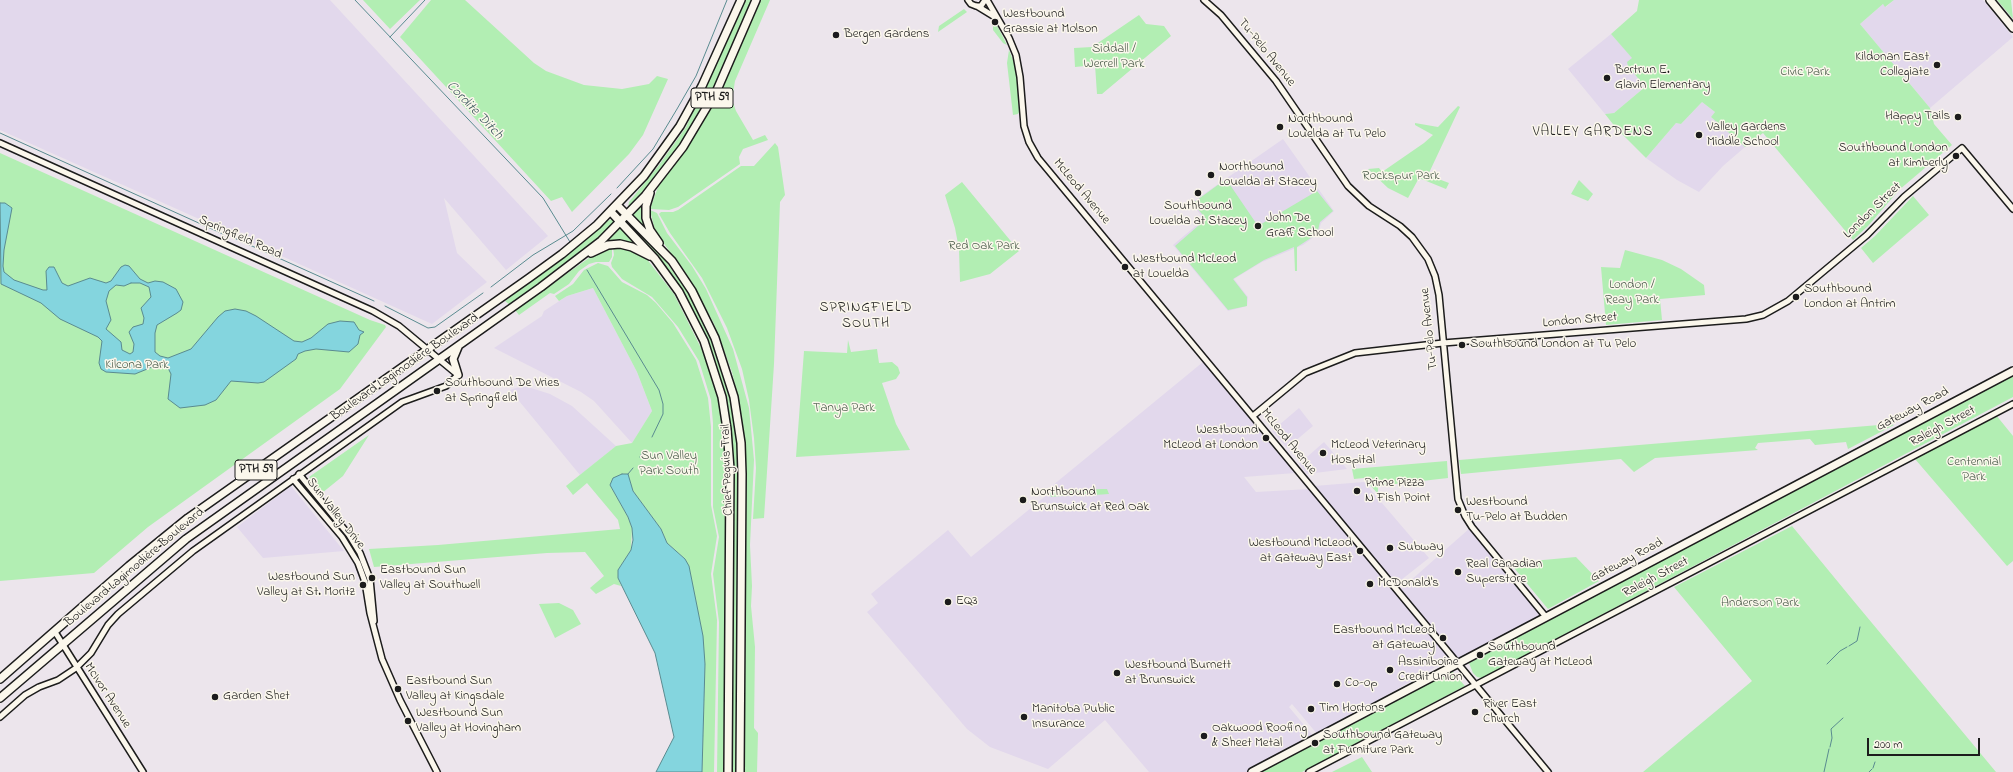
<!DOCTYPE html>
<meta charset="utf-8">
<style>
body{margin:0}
#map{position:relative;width:2013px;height:772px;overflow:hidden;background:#ece5ec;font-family:"Indie Flower",sans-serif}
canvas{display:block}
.scale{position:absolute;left:1867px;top:738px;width:113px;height:18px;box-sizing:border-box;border:2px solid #1c1c1c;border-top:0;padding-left:5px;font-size:12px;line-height:14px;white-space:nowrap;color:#1c1c1c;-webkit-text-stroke:3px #fbf7ec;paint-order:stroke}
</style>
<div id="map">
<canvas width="2013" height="772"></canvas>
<div class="scale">200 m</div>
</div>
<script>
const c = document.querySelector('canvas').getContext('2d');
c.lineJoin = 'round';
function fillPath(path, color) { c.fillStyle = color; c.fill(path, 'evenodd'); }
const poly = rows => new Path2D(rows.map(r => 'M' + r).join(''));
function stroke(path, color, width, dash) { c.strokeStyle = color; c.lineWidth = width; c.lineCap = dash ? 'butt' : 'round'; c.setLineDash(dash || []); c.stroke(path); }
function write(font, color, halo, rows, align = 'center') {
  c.font = font + ' "Indie Flower",sans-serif'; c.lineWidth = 3; c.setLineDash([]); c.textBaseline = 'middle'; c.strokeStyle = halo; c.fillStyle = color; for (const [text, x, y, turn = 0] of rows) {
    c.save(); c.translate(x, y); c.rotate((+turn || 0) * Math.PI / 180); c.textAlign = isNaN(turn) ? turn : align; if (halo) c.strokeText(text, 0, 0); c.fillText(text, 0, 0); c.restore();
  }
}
fillPath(poly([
 [0,0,330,0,548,236,506,270,444,198,457,253,487,282,432,324,244,239,246,233,226,231,0,130],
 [1894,0,1983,0,2013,37,1930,108,1860,24,1883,4,1886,7],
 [1611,34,1633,58,1628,66,1645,87,1614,113,1605,114,1568,69],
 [1702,102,1715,112,1711,117,1745,147,1723,166,1699,192,1677,180,1646,158,1676,123,1681,124],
 [1283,139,1334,211,1321,223,1318,234,1303,245,1262,262,1234,279,1248,297,1247,306,1228,311,1173,245,1204,219,1191,203],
 [593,288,637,372,652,411,632,443,594,401,581,392,494,348,542,316,544,311,567,296],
 [1203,362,1295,473,1244,477,1256,492,1309,489,1451,658,1318,735,1292,704,1289,707,1314,737,1247,772,1149,772,1105,720,1048,769,990,747,967,729,867,612,878,603,871,594,948,530,971,557,1048,494,1041,495],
 [519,387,528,387,550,394,572,406,616,446,580,475,510,390],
 [1299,408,1313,426,1287,448,1272,431],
 [1324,442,1347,469,1307,474,1299,464],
 [1364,482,1429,558,1396,584,1314,486],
 [291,486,344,551,263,558,237,527],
 [1470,528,1542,617,1458,659,1401,589]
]), '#e2d8ec');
fillPath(poly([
 [363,0,420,0,390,29],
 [431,0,465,0,534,63,546,71,584,85,622,89,649,84,657,76,668,79,643,135,629,154,572,212,562,197,551,201,400,37],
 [743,0,754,0,710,96,691,130,668,164,630,208,628,208,629,202,659,165,686,127],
 [761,0,770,0,735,81,732,100,736,111,753,140,765,135,768,140,743,149,739,157,740,164,678,207,669,210,650,209,658,187,692,140,715,100],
 [1639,0,1894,0,1885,7,1883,4,1860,24,1930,108,1934,124,1952,145,1899,190,1868,226,1853,240,1763,133,1745,147,1711,117,1715,112,1702,102,1681,124,1676,123,1646,158,1616,128,1605,114,1614,113,1645,87,1628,66,1627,62,1632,58,1611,34,1637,11],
 [1997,0,2011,0,2013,19],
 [964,9,967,12,938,32,939,26],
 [1139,15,1146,24,1164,26,1171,36,1102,94,1097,94,1095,65,1075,67,1074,48,1092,47],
 [993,23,995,23,999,29,1007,45,1003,43,993,30],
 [1009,50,1015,65,1018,85,1019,112,1018,114,1013,115,1007,63],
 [1458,106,1460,107,1428,175,1449,183,1446,189,1419,178,1408,198,1388,188,1368,169,1379,168,1382,172,1424,143,1433,135,1415,125,1415,123,1438,127],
 [775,143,778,147,785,195,780,202,774,364,764,518,753,519,756,468,754,438,749,400,742,369,727,328,702,278,670,233,659,214,661,212,673,212,678,210,741,166,754,166],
 [0,153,370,320,385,325,386,327,340,389,148,527,94,573,0,581],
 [1226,179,1258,226,1317,191,1333,211,1320,222,1317,234,1297,247,1297,271,1295,271,1294,247,1264,260,1233,279,1247,297,1247,306,1228,310,1175,246,1206,219,1193,203],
 [1579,180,1593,194,1588,201,1571,194],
 [962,182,1019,251,990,274,960,282,959,249,955,228,945,195],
 [1913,196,1929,215,1873,263,1861,248,1875,236],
 [644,203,646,230,632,216],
 [650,210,657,213,667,233,692,266,706,289,733,349,749,408,754,460,750,545,752,586,751,606,755,647,754,728,758,733,757,772,744,772,746,480,744,435,738,398,732,372,714,324,692,283,655,231],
 [612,219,615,222,594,243,511,306,505,301,569,252,605,222],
 [628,221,660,253,697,306,722,361,735,415,739,458,737,772,730,772,732,463,721,384,701,329,631,228],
 [622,226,644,250,603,244],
 [620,246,637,252,646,258,674,294,706,358,716,388,724,428,726,466,724,772,717,772,719,622,713,574,719,537,713,507,713,423,711,400,699,361,678,327,652,297,622,279,612,267,611,263,614,255,613,247],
 [612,247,612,257,609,262,596,262,589,264,579,271,569,284,554,294,550,293,519,315,515,310,596,253],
 [1625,250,1662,260,1681,269,1704,285,1705,295,1660,299,1662,320,1606,325,1601,267,1620,268],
 [598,263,608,266,622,282,647,295,656,303,673,323,696,360,708,398,711,427,711,505,717,536,711,574,717,620,714,772,702,772,705,664,685,559,667,543,661,529,633,491,627,474,610,485,628,517,632,528,631,550,618,570,618,578,621,586,614,584,596,594,590,588,604,576,585,552,547,553,374,567,369,549,438,545,620,529,618,520,587,483,573,495,566,486,616,446,632,443,652,411,637,372,593,288,567,296,559,301,555,296,573,284,584,270],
 [848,340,851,352,877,349,879,363,892,362,898,367,900,373,896,379,882,383,896,424,910,450,796,457,804,351,847,353],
 [2013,374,2013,397,1482,678,1477,677,1473,673,1469,663],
 [1996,415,2013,436,2013,561,2007,566,1915,459],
 [1891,424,1894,425,1848,449,1846,442,1815,445,1810,439,1758,443,1755,448,1758,450,1655,458,1634,472,1621,459,1461,474,1459,460],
 [369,435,343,476,322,493,309,477],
 [1447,461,1448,478,1378,486,1378,494,1364,478,1354,479,1352,469],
 [1100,489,1107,489,1109,494,1095,495,1094,493,1051,497,1050,493],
 [1792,526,1852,599,1996,772,1643,772,1752,681,1674,587],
 [1576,557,1599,581,1548,609,1510,563],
 [559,603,573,610,581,624,555,638,539,604],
 [1452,671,1465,686,1302,772,1261,772],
 [1362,757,1372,772,1332,772]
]), '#b2eeb3');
const water = poly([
 [0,203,5,203,12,208,4,250,3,266,4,272,14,280,43,290,47,290,46,271,49,267,54,267,62,283,68,286,90,278,106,283,111,281,121,267,125,265,129,266,140,279,148,283,155,281,163,282,176,289,183,302,181,310,177,313,157,325,155,333,155,352,160,356,168,358,191,349,218,317,225,311,235,309,246,311,256,316,294,341,302,342,311,338,328,324,340,321,354,322,359,330,364,332,360,335,358,344,349,352,316,349,305,351,298,354,296,359,264,382,258,383,231,381,216,400,205,405,180,408,168,399,171,374,168,368,164,365,157,365,135,374,106,372,101,369,99,363,102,341,98,337,60,319,41,303,1,284,0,203],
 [131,283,140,283,149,287,151,297,141,308,144,318,143,324,133,327,129,332,134,344,133,352,130,354,122,350,121,342,106,329,111,320,106,301,109,291,116,285,124,286,131,283],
 [622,474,628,474,633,491,661,529,667,543,685,559,689,566,703,636,705,664,702,772,656,772,674,737,655,653,618,578,618,570,631,550,633,540,632,528,628,517,610,485,613,478,622,474]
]);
fillPath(water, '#84d5de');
stroke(water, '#5a8b90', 1);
stroke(poly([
 [355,0,543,198,570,242],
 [390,37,425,0],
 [0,133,223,234],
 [617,188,653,149,677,109,696,76,727,0],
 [232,237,374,301],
 [587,270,659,390,663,404,663,414,652,437],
 [491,287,533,255,573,231,611,194],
 [385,306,428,328,435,327,483,293],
 [640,457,642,453],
 [628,474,633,468],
 [1849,646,1857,641,1860,627],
 [1827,664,1840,651,1847,647],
 [1830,747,1832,738,1831,729,1843,718],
 [1873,768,1875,762],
 [1824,772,1829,749],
 [1869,772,1872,769]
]), '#5a8b90', 1);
const minor = poly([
 [968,0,971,4,976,6,981,6,985,0],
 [987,0,1009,38,1016,55,1020,77,1024,126,1029,142,1038,158,1548,772],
 [1204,0,1221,15,1276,81,1348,186,1369,206,1400,226,1412,237,1428,259,1435,276,1439,295,1458,499,1465,516,1472,527,1546,617],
 [977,6,995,17],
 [0,143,373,311,399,326,458,375,446,386,402,402,193,551,118,614,108,625,91,653,76,668,58,680,39,687,25,695,0,717],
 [1253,416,1305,373,1355,353,1443,343,1746,319,1763,315,1788,301,1867,235,1904,197,1962,148,2013,209],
 [299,474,349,535,360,553,370,579,374,621],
 [293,479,342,537,358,563,365,582,370,613,382,659,400,700,437,772],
 [55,632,143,772],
 [1309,772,2013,404]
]);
const major = poly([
 [1990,0,2013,28],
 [650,193,646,206,646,218,650,230,659,243],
 [617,205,672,261,692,291,715,338,734,397,741,443,742,474,740,772],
 [611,212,655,259,679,292,704,341,722,397,727,429,730,469,728,772],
 [591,253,608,245,620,244,632,247,650,256],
 [458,347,453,359,458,375],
 [0,679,129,566,188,518,529,278,562,254,597,225,644,176,680,126,702,86,741,0],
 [0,698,186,539,541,287,601,241,645,196,683,147,717,90,756,0],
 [1252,772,2013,371]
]);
stroke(minor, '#1c1c1c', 8);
stroke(major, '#1c1c1c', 10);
stroke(minor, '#fbf7ec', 5);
stroke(major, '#fbf7ec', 7);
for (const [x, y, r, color] of [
 [995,22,4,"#1c1c1c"],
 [836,35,4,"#1c1c1c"],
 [1937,65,4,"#1c1c1c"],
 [1607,78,4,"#1c1c1c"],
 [1958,117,4,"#1c1c1c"],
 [1280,127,4,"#1c1c1c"],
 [1699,135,4,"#1c1c1c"],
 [1956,156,4,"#1c1c1c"],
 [1211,175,4,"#1c1c1c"],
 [1198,193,4,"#1c1c1c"],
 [1258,226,4,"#1c1c1c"],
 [1125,267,4,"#1c1c1c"],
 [1796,297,4,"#1c1c1c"],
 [1462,345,4,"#1c1c1c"],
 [437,391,4,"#1c1c1c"],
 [1266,438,4,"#1c1c1c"],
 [1323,453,4,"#1c1c1c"],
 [1357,491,4,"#1c1c1c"],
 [1023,500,4,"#1c1c1c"],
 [1458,510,4,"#1c1c1c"],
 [1390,548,4,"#1c1c1c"],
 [1360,551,4,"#1c1c1c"],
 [1458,572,4,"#1c1c1c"],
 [372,578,4,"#1c1c1c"],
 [1370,584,4,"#1c1c1c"],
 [363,585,4,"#1c1c1c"],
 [948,602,4,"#1c1c1c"],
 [1443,638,4,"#1c1c1c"],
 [1480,655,4,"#1c1c1c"],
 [1390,670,4,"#1c1c1c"],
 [1117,673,4,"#1c1c1c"],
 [1337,684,4,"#1c1c1c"],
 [398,689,4,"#1c1c1c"],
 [215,697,4,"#1c1c1c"],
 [1311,709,4,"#1c1c1c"],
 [1475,712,4,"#1c1c1c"],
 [1024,717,4,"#1c1c1c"],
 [408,721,4,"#1c1c1c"],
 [1204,736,4,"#1c1c1c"],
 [1315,743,4,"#1c1c1c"]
]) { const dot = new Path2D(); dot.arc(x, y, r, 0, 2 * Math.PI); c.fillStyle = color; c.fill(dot); stroke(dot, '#fbf7ec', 1.5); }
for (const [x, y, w] of [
 [712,98,42],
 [256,470,42]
]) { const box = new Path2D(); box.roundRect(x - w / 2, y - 10, w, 20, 3); c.fillStyle = '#fbf7ec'; c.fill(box); stroke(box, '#1c1c1c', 1); }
write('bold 12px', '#1c1c1c', null, [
 ["PTH 59",712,98],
 ["PTH 59",256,470]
]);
write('13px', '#1c1c1c', '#fbf7ec', [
 ["Westbound",1003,15],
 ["Grassie at Molson",1003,30],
 ["Bergen Gardens",844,35],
 ["Kildonan East",1929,58,"right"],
 ["Collegiate",1929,73,"right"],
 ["Bertrun E.",1615,71],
 ["Glavin Elementary",1615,86],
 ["Happy Tails",1950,117,"right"],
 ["Northbound",1288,120],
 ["Louelda at Tu Pelo",1288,135],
 ["Valley Gardens",1707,128],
 ["Middle School",1707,143],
 ["Southbound London",1948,149,"right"],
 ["at Kimberly",1948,164,"right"],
 ["Northbound",1219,168],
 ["Louelda at Stacey",1219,183],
 ["Southbound",1198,207,"center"],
 ["Louelda at Stacey",1198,222,"center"],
 ["John De",1266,219],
 ["Graff School",1266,234],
 ["Westbound McLeod",1133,260],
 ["at Louelda",1133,275],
 ["Southbound",1804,290],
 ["London at Antrim",1804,305],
 ["Southbound London at Tu Pelo",1470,345],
 ["Southbound De Vries",445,384],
 ["at Springfield",445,399],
 ["Westbound",1258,431,"right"],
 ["McLeod at London",1258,446,"right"],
 ["McLeod Veterinary",1331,446],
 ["Hospital",1331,461],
 ["Prime Pizza",1365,484],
 ["N Fish Point",1365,499],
 ["Northbound",1031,493],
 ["Brunswick at Red Oak",1031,508],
 ["Westbound",1466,503],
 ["Tu-Pelo at Budden",1466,518],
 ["Westbound McLeod",1352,544,"right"],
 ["at Gateway East",1352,559,"right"],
 ["Subway",1398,548],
 ["Real Canadian",1466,565],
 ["Superstore",1466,580],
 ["Eastbound Sun",380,571],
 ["Valley at Southwell",380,586],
 ["Westbound Sun",355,578,"right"],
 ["Valley at St. Moritz",355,593,"right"],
 ["McDonald's",1378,584],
 ["EQ3",956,602],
 ["Eastbound McLeod",1435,631,"right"],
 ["at Gateway",1435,646,"right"],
 ["Southbound",1488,648],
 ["Gateway at McLeod",1488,663],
 ["Assiniboine",1398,663],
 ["Credit Union",1398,678],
 ["Westbound Burnett",1125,666],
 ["at Brunswick",1125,681],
 ["Eastbound Sun",406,682],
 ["Valley at Kingsdale",406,697],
 ["Co-op",1345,684],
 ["Garden Shet",223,697],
 ["River East",1483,705],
 ["Church",1483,720],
 ["Tim Hortons",1319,709],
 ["Manitoba Public",1032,710],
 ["Insurance",1032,725],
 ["Westbound Sun",416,714],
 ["Valley at Hovingham",416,729],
 ["Oakwood Roofing",1212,729],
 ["& Sheet Metal",1212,744],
 ["Southbound Gateway",1323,736],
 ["at Furniture Park",1323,751]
], 'left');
write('13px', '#495b49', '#fbf7ec', [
 ["Siddall /",1114,50],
 ["Werrell Park",1114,65],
 ["Civic Park",1805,73],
 ["Rockspur Park",1401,177],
 ["Red Oak Park",984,247],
 ["London /",1632,286],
 ["Reay Park",1632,301],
 ["Kilcona Park",137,366],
 ["Tanya Park",844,409],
 ["Sun Valley",669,457],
 ["Park South",669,472],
 ["Centennial",1974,463],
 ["Park",1974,478],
 ["Anderson Park",1760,604]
]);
write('13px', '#1c1c1c', '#fbf7ec', [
 ["Tu-Pelo Avenue",1266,53,51],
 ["McLeod Avenue",1081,192,50],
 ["London Street",1873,211,-44],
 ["Springfield Road",240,238,24],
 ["London Street",1580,321,-5],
 ["Tu-Pelo Avenue",1430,329,-96],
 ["Boulevard Lagimodière Boulevard",405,368,-35],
 ["Gateway Road",1913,410,-28],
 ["Raleigh Street",1943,427,-28],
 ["McLeod Avenue",1288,442,51],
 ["Chief Peguis Trail",728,470,-92],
 ["Sun Valley Drive",335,514,52],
 ["Gateway Road",1627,561,-28],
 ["Boulevard Lagimodière Boulevard",135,568,-40],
 ["Raleigh Street",1656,578,-28],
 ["McIvor Avenue",107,696,57]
]);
write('italic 14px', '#405d60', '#fbf7ec', [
 ["Cordite Ditch",474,111,46]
]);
c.letterSpacing = '1px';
write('14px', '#1c1c1c', '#fbf7ec', [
 ["VALLEY GARDENS",1593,133],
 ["SPRINGFIELD",866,309],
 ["SOUTH",866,325]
]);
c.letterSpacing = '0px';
</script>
